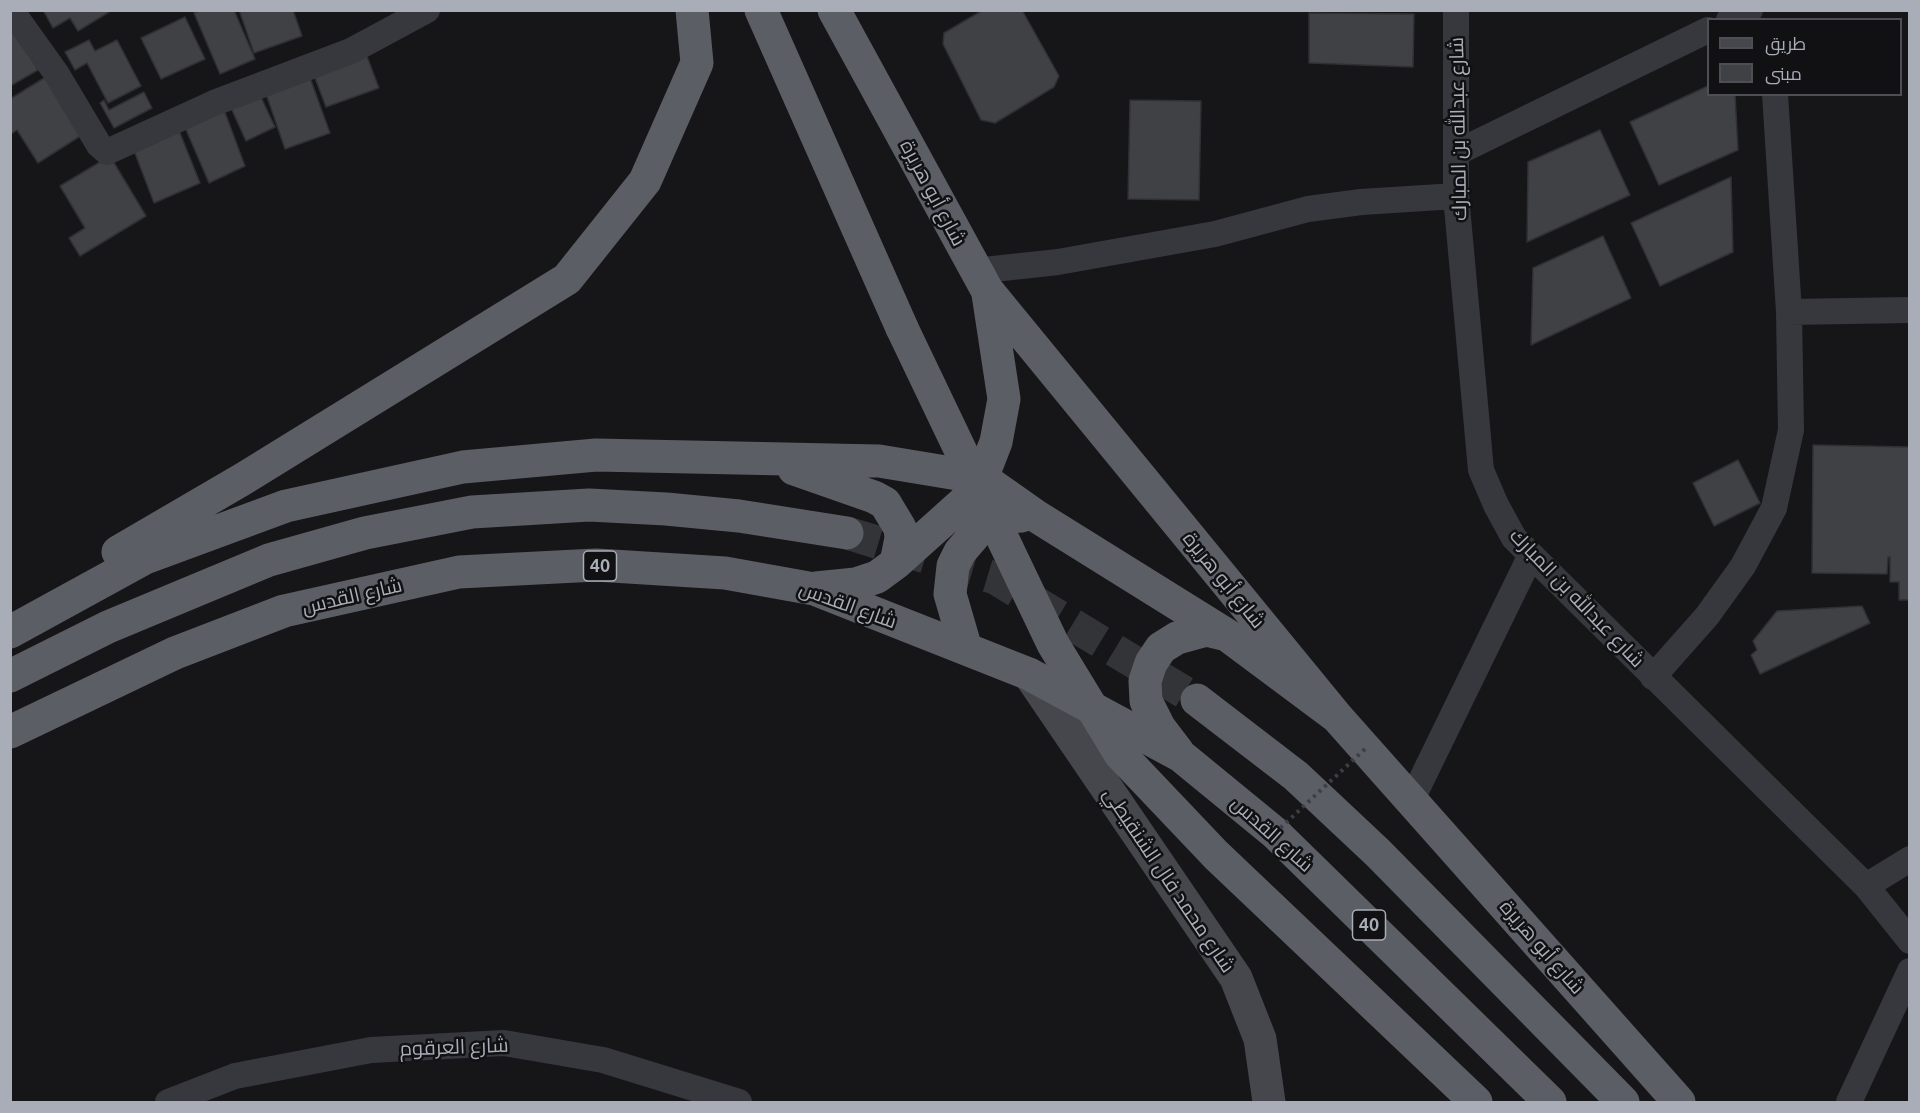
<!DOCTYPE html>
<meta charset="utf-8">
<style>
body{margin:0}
#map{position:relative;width:1920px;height:1113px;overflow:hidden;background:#161618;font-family:Ubuntu,Cairo,sans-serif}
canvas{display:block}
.frame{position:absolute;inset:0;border:12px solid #a8adb8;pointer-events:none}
.legend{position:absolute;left:1707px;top:18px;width:195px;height:78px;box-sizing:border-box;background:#111113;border:2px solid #4d4f55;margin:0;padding:8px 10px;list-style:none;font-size:18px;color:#a8adb8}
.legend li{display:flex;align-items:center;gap:12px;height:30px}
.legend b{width:30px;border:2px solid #4d4f55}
</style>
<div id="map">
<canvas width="1920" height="1113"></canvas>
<div class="frame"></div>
<ul class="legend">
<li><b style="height:8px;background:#45474d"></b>طريق</li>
<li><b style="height:16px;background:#404145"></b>مبنى</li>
</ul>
</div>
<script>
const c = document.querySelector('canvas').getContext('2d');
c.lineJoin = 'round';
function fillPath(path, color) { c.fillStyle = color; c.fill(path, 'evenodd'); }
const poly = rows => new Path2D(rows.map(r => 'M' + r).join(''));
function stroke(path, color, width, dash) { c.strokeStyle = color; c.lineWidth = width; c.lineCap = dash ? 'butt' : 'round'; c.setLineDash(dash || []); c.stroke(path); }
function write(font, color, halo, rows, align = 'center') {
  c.font = font + ' Ubuntu,Cairo,sans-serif'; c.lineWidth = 5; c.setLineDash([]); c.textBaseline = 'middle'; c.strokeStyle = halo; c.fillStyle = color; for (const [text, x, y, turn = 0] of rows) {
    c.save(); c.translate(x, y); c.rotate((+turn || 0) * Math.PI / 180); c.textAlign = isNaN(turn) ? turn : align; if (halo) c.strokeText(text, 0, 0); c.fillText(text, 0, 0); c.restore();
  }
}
const building = poly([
 [43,10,108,10,109,12,78,31,70,18,53,28,43,10],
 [200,10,234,10,255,59,220,74,194,13,200,10],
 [239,10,293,10,302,36,254,53,239,10],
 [983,10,1022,10,1059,76,1054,87,995,123,981,120,943,44,944,33,983,10],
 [1309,13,1414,14,1413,67,1309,63,1309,13],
 [185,17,205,59,161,79,141,38,185,17],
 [16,30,38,70,10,86,10,33,16,30],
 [89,40,95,51,117,40,141,86,108,103,87,63,75,70,65,52,89,40],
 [365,51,379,88,326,107,312,70,365,51],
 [49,75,85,133,38,163,17,130,11,134,10,99,49,75],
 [309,75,330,133,285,149,265,91,309,75],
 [1708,86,1708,94,1735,94,1738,150,1659,185,1630,122,1708,86],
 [144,92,152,108,114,128,100,103,104,100,109,110,144,92],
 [260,95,275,127,246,141,231,108,260,95],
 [1130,100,1201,101,1199,200,1128,199,1130,100],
 [223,107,245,166,209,183,184,125,223,107],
 [178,128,200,183,154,203,133,148,178,128],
 [1600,130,1630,195,1527,242,1528,162,1600,130],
 [110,156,146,216,80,256,69,238,85,228,60,186,110,156],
 [1731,177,1733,252,1660,286,1631,223,1731,177],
 [1603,236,1631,298,1531,345,1533,268,1603,236],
 [1813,445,1910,447,1910,600,1899,600,1899,582,1890,582,1890,557,1888,557,1887,574,1812,573,1813,445],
 [1738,460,1760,503,1714,526,1693,483,1738,460],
 [1862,606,1870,623,1760,674,1751,655,1757,650,1753,641,1777,611,1862,606]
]);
fillPath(building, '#404145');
stroke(building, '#303034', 1.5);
stroke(poly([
 [847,533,995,578,1197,700]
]), '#333438', 33, [33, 16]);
stroke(poly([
 [11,10,56,73,99,145,107,152,214,103,351,51,427,10],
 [1456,10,1456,196,1481,470,1496,505,1514,538,1866,886,1910,941],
 [1729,20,1750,10],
 [1456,153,1708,30],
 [975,271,1058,262,1215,234,1308,209,1361,202,1456,196],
 [1789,312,1910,310],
 [1653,677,1707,616,1743,566,1774,508,1791,430,1789,312,1775,94],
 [1412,799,1531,555],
 [1866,886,1910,859],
 [168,1102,235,1076,371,1050,504,1043,603,1060,739,1102],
 [1849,1102,1910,971]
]), '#37383d', 26);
stroke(poly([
 [1029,674,1236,978,1260,1039,1269,1102]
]), '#45474d', 33);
stroke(poly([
 [761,10,902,328],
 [834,10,987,290,1337,717,1679,1102],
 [794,469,874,497,885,503,900,528,901,538,896,563,877,577,856,584,816,588],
 [118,552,243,479,567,279,645,181,697,63,692,10],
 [896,563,964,502,982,478,996,442,1004,399,988,294],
 [10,632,145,558,286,506,463,467,596,455,879,461,982,478,1036,516,1227,635,1337,717],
 [966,649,950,594,953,566,960,552,978,531,1005,517,1022,516],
 [10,676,108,627,269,560,365,533,472,512,589,505,666,509,739,516,847,533],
 [1197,700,1296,776,1378,853,1623,1102],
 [10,732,175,653,284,611,459,572,596,565,725,573,814,589,1029,674,1181,756,1275,833,1550,1102],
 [1178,752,1159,727,1146,701,1145,681,1151,663,1161,648,1177,638,1206,630,1227,635]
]), '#5b5e65', 33);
stroke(poly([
 [1275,833,1366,748]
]), '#3d3f44', 4, [3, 4.5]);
stroke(poly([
 [902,328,1053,644,1120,754,1216,855,1476,1102]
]), '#5b5e65', 33);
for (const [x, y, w] of [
 [600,566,33],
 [1369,925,33]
]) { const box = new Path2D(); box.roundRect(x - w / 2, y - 15, w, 30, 4.5); c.fillStyle = '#111113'; c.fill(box); stroke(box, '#a8adb8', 1.5); }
write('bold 18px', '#a8adb8', null, [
 ["40",600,566],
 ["40",1369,925]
]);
write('20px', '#a8adb8', '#111113', [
 ["شارع عبدالله بن المبارك",1458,129,-91],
 ["شارع أبو هريرة",933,193,62],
 ["شارع أبو هريرة",1224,580,51],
 ["شارع القدس",352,596,-13],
 ["شارع عبدالله بن المبارك",1577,598,46],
 ["شارع القدس",848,605,20],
 ["شارع القدس",1272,834,42],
 ["شارع محمد فال الشنقيطي",1169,880,56],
 ["شارع أبو هريرة",1542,947,49],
 ["شارع العرقوم",454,1047,-2]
]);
</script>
